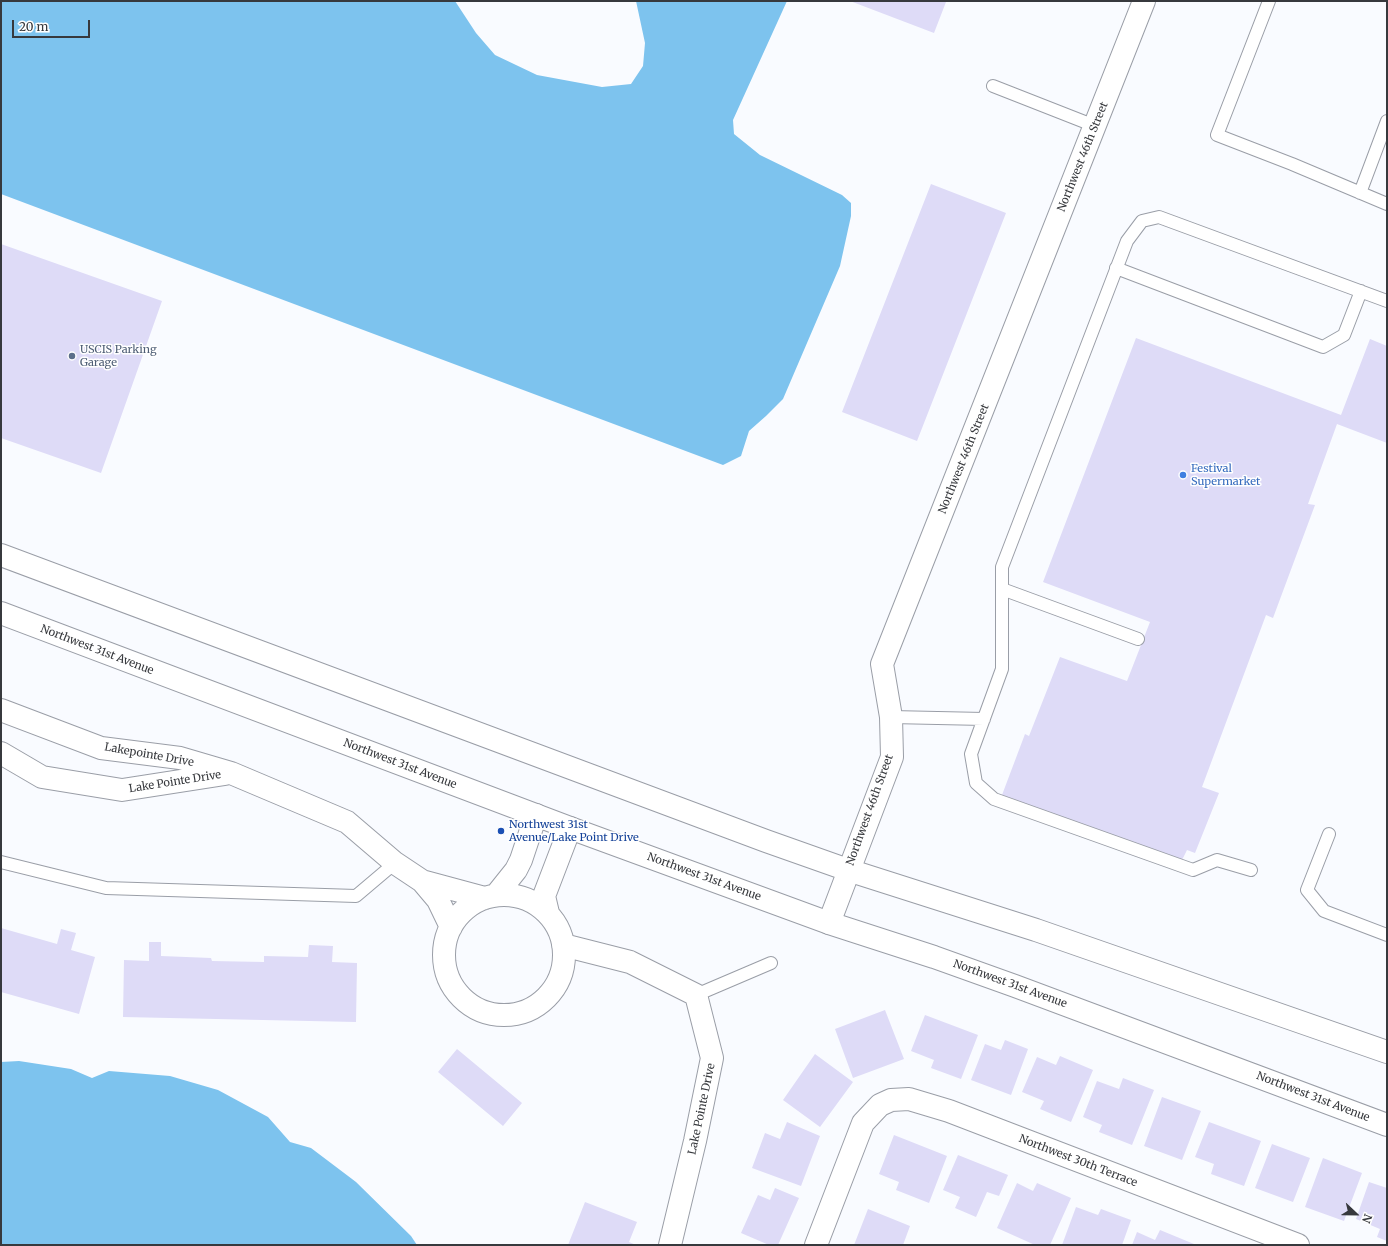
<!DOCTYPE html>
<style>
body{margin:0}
#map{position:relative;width:1388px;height:1246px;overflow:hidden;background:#f9fbff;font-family:Merriweather,serif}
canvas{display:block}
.frame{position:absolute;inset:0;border:2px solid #37393d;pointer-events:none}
.north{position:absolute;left:1336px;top:1194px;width:40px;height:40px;-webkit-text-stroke:3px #fff;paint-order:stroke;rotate:112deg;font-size:11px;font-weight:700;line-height:16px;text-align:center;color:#37393d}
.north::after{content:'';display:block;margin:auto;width:14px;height:18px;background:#37393d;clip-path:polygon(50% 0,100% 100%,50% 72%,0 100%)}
.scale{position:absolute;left:12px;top:20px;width:78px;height:18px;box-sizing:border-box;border:2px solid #37393d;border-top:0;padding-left:5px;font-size:12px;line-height:14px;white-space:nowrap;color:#37393d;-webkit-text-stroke:3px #fff;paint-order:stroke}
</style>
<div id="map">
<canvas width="1388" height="1246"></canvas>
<div class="frame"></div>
<div class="north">N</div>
<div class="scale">20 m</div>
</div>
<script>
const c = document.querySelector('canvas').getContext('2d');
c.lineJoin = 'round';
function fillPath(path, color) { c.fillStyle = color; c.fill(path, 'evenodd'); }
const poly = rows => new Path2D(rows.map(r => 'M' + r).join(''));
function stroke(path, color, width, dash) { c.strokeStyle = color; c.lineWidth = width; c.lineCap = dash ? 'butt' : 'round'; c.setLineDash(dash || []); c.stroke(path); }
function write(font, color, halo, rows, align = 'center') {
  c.font = font + ' Merriweather,serif'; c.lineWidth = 3; c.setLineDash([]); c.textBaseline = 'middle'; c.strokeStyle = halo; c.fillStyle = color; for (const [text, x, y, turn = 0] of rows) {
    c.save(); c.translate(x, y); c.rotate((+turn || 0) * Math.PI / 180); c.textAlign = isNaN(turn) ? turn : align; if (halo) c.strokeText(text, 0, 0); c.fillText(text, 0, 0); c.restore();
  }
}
fillPath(poly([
 [1,1,455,1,476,33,495,55,537,75,602,87,631,84,643,66,645,43,636,1,787,1,733,120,734,134,760,155,842,195,851,203,851,216,840,266,783,399,766,416,749,431,741,456,723,465,1,194],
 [19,1061,71,1069,92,1078,109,1071,170,1076,218,1090,268,1117,290,1142,311,1148,356,1182,411,1236,417,1245,1,1245,1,1062]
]), '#7dc3ee');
fillPath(poly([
 [850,1,943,1,946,2,934,33],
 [931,184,1006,213,917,441,842,412],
 [1,244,162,301,101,473,1,438],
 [1136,338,1341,415,1370,339,1387,346,1387,443,1337,424,1308,504,1315,505,1273,618,1266,615,1202,787,1219,793,1195,853,1187,850,1181,862,1002,795,1025,734,1029,736,1060,657,1127,681,1150,622,1043,582],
 [1,928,57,944,61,929,76,933,71,950,95,957,79,1014,1,992],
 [149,942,161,942,161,956,211,958,212,961,264,962,264,956,308,957,309,945,333,946,332,962,357,963,356,1022,123,1017,124,960,149,961],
 [885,1010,904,1059,853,1078,835,1029],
 [925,1015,978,1035,961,1079,931,1068,934,1060,911,1051],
 [1005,1040,1028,1049,1011,1095,971,1080,985,1044,1001,1050],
 [457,1049,522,1103,503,1126,438,1072],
 [815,1054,853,1082,820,1127,783,1100],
 [1060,1056,1093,1070,1071,1122,1040,1109,1044,1101,1022,1092,1037,1057,1056,1065],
 [1123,1078,1154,1090,1132,1145,1099,1132,1102,1125,1083,1117,1097,1081,1119,1089],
 [1162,1097,1201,1111,1182,1160,1144,1146],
 [787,1122,820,1136,801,1186,752,1168,765,1133,780,1139],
 [1209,1122,1261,1141,1244,1186,1211,1174,1214,1164,1195,1157],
 [894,1135,947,1156,929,1203,896,1190,899,1182,879,1174],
 [1272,1144,1310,1158,1293,1202,1255,1188],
 [958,1155,1008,1175,999,1196,987,1192,976,1217,955,1208,960,1197,943,1190],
 [1323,1158,1362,1173,1344,1221,1305,1207],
 [1369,1182,1387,1188,1387,1241,1377,1237,1380,1229,1356,1219],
 [1017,1183,1033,1191,1037,1183,1071,1198,1050,1245,1035,1245,997,1228],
 [775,1188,799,1198,778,1245,769,1245,741,1233,758,1195,770,1200],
 [585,1202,637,1222,629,1242,636,1245,568,1245],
 [1076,1207,1098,1215,1101,1209,1131,1220,1122,1245,1062,1245],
 [868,1209,910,1226,903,1245,854,1245],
 [1160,1230,1194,1244,1193,1245,1132,1245,1137,1232,1155,1240]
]), '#dedbf7');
const service = poly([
 [1269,1,1217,135,1292,164,1387,204],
 [993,86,1095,126],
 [1360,193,1387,121],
 [1116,268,1323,347,1344,335,1361,291],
 [1002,589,1138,639],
 [891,717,984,719],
 [1329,834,1307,890,1324,911,1387,935],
 [1,862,106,888,356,896,395,863],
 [1251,870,1217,860,1193,870,994,799,976,783,971,754,1002,669,1002,567,1127,241,1142,221,1159,217,1387,301],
 [696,995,771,963]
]);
const minor = poly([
 [1,710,101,748,180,758,231,773,347,822,395,863,422,881,485,898],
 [1,753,42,777,122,790,225,774],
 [422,881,438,900,451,927],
 [496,895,516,870,521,860,536,815],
 '444 955a60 60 0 1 1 120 0a60 60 0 1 1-120 0Z',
 [548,913,544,896,570,828],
 [829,923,892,757,891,717,882,664,1144,1],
 [563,945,630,962,696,995,712,1058,695,1141,670,1245],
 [816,1245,863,1123,880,1105,891,1100,909,1099,949,1111,1298,1245]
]);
const primary = poly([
 [1,555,766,841,848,870,1036,930,1387,1052],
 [1,613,570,828,829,923,934,957,1015,986,1387,1125]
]);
stroke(service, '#9a9ea7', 14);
stroke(minor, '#9a9ea7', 24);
stroke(primary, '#9a9ea7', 24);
stroke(service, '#fff', 12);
stroke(minor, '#fff', 22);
stroke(primary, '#fff', 22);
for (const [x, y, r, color] of [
 [72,356,4,"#5c6f8a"],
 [1183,475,4,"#3f7fe0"],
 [501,831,4,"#1a4fb4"]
]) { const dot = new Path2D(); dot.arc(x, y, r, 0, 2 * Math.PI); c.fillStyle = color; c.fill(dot); stroke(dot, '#fff', 1.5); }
write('11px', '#37393d', '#fff', [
 ["Northwest 46th Street",1083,157,-68],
 ["Northwest 46th Street",964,459,-68],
 ["Northwest 31st Avenue",97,650,21],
 ["Lakepointe Drive",149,755,10],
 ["Northwest 31st Avenue",400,764,21],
 ["Lake Pointe Drive",175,782,-9],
 ["Northwest 46th Street",870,810,-70],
 ["Northwest 31st Avenue",704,877,20],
 ["Northwest 31st Avenue",1010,984,20],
 ["Northwest 31st Avenue",1313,1097,21],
 ["Lake Pointe Drive",702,1109,-78],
 ["Northwest 30th Terrace",1078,1161,21]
]);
write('11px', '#4e5e75', '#fff', [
 ["USCIS Parking",80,350],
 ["Garage",80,363]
], 'left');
write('11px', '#366cbe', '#fff', [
 ["Festival",1191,469],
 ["Supermarket",1191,482]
], 'left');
write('11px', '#164399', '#fff', [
 ["Northwest 31st",509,825],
 ["Avenue/Lake Point Drive",509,838]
], 'left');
</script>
